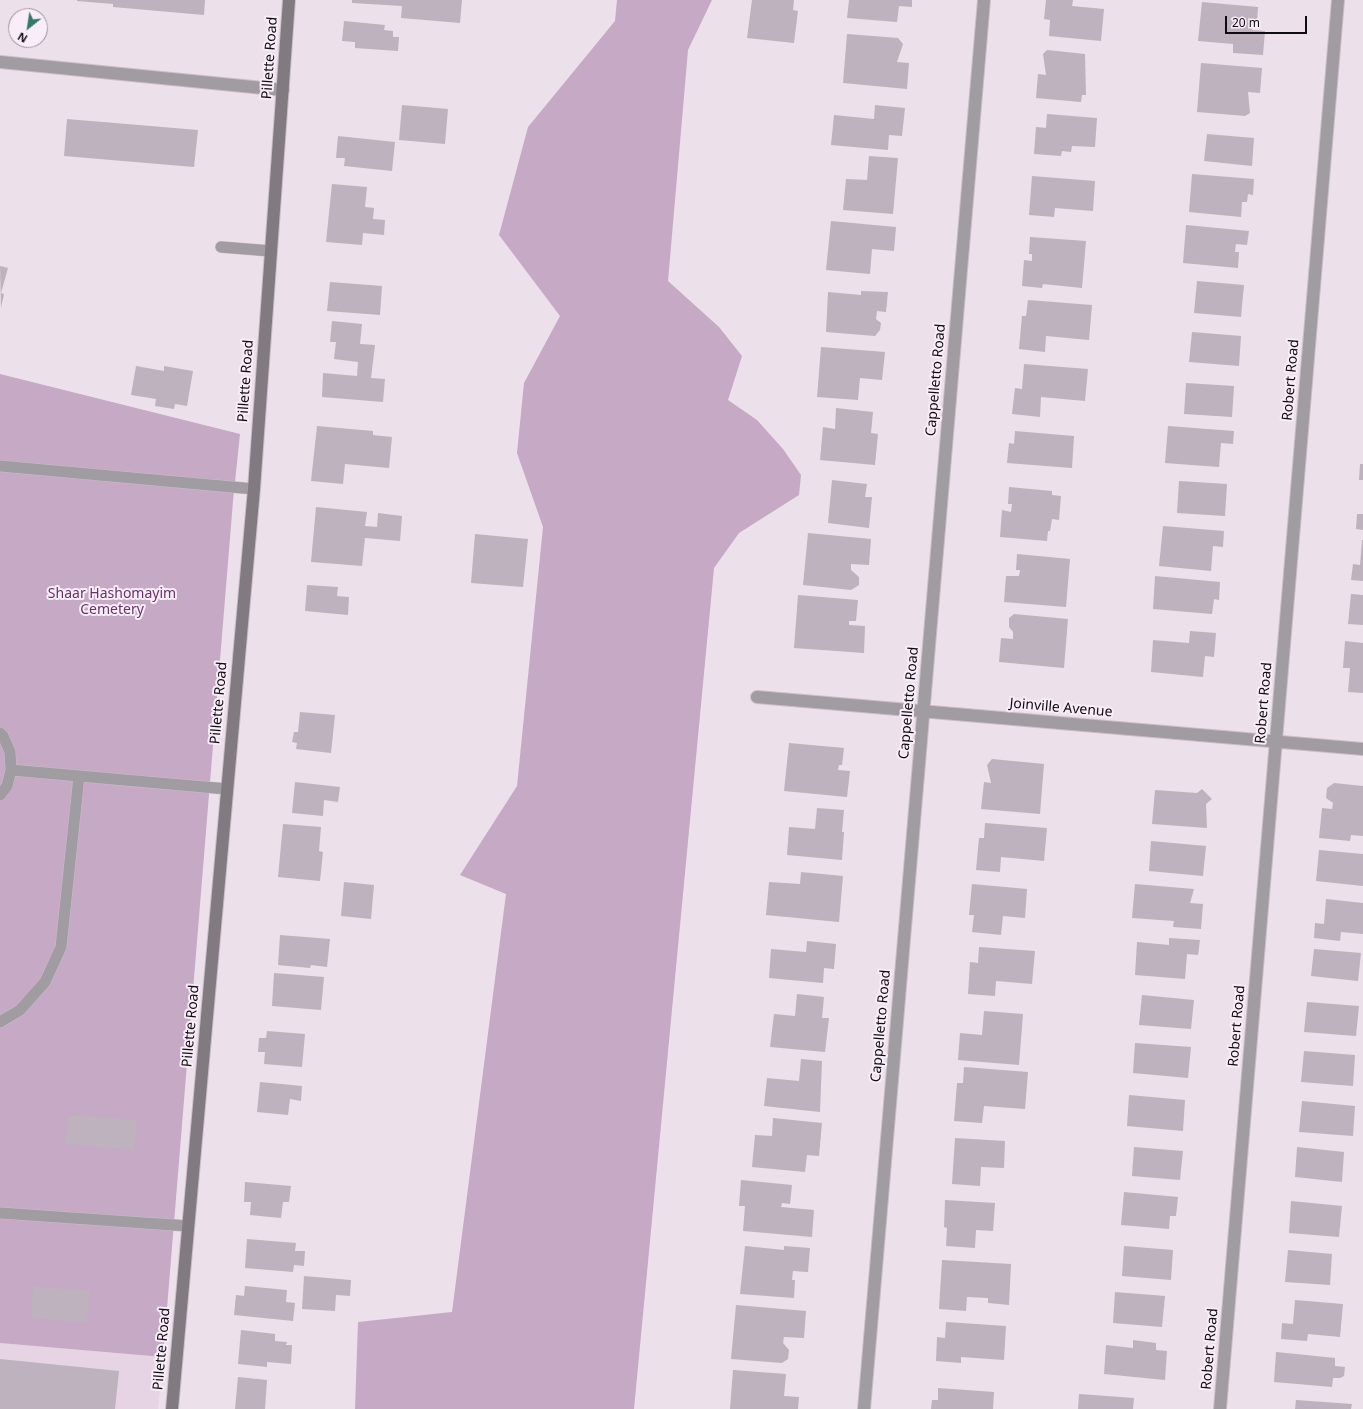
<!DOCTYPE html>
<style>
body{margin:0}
#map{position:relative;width:1363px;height:1409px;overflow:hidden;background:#ece0eb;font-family:"Noto Sans",sans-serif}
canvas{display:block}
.north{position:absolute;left:8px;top:8px;width:40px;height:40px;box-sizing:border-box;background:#f9edf9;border:1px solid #9b939b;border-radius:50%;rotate:210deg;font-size:11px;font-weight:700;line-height:16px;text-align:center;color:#0f0c0f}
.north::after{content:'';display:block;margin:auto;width:14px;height:18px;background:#357768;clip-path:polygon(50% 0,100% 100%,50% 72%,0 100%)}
.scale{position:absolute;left:1225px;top:16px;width:82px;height:18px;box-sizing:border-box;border:2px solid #0f0c0f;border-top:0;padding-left:5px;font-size:12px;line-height:14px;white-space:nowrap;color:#0f0c0f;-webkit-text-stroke:3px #f9edf9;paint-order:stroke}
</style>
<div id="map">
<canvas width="1363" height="1409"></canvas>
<div class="north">N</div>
<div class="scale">20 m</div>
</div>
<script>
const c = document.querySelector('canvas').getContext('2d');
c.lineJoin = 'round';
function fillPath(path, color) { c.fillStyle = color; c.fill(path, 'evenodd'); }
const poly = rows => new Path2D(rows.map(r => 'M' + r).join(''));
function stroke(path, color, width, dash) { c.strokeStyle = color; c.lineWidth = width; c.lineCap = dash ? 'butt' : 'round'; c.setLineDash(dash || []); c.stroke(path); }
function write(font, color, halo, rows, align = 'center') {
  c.font = font + ' "Noto Sans",sans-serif'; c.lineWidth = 4; c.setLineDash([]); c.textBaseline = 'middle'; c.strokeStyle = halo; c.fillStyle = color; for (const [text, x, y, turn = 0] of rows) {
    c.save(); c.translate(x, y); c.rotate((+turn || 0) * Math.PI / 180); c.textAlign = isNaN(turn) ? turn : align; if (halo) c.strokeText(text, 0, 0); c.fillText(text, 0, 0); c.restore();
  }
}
fillPath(poly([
 [0,1343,163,1357,158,1409,0,1409]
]), '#e6d4e5');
fillPath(poly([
 [617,0,712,0,688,50,668,281,719,327,742,356,728,400,757,420,783,449,801,475,799,495,739,533,714,568,634,1409,355,1409,358,1322,452,1312,506,894,460,875,517,786,543,527,517,453,524,383,560,316,499,235,528,127,615,21],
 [0,374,240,434,233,501,163,1357,0,1343]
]), '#c5a9c5');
fillPath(poly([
 [77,0,205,0,204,15,113,7,113,4,77,1],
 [352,0,462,0,460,23,401,18,402,6,352,3],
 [752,0,794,0,793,10,798,11,794,43,747,38],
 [849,0,912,0,912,7,899,6,897,22,847,18],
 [1046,0,1073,0,1072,6,1104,9,1101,41,1049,36,1050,20,1044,19],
 [1202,2,1258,7,1257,23,1253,23,1252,30,1265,31,1263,55,1233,53,1233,44,1198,41],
 [344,21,385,25,384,30,393,31,393,37,399,37,398,51,355,48,355,42,342,41],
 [847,34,898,38,903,44,897,62,909,63,907,89,843,83],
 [1047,50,1085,54,1086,95,1082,95,1081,102,1036,98,1038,74,1046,75,1043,54],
 [1201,63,1262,68,1260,93,1248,92,1250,113,1245,116,1197,112],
 [402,105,448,109,445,144,399,140],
 [875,105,905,108,902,136,889,135,888,150,831,145,834,115,874,119],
 [1047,114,1097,118,1095,147,1072,146,1071,152,1062,151,1061,156,1034,154,1036,127,1046,128],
 [67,119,198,130,194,167,64,156],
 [1207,134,1254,138,1252,166,1204,161],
 [338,136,395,142,392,171,344,166,345,158,336,158],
 [869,156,898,158,893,214,843,210,846,179,867,180],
 [1192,174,1254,179,1253,195,1248,194,1247,202,1242,202,1241,217,1189,212],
 [1032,176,1095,181,1093,211,1055,208,1054,217,1029,215],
 [332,184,367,187,365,207,374,208,373,219,385,220,384,235,363,233,362,245,326,242],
 [831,221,896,227,894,251,872,249,870,274,826,270],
 [1186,225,1249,231,1247,245,1236,244,1235,252,1239,252,1238,268,1183,263],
 [1030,237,1086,241,1082,288,1043,284,1042,288,1022,286,1024,260,1032,261,1032,254,1029,254],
 [0,266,8,268,1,293,4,294,1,308],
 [1197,281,1244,285,1241,317,1194,313],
 [330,282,382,286,380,315,327,311],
 [861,291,888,292,886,312,877,311,876,319,881,323,880,330,875,336,826,332,828,292,861,295],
 [1028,300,1092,305,1089,340,1046,336,1045,352,1019,349,1022,316,1026,316],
 [332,321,362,324,360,344,375,345,371,378,385,379,383,402,322,397,323,373,357,376,358,362,334,359,336,342,330,342],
 [1192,332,1241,336,1239,366,1189,362],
 [821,347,885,352,882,380,860,378,858,400,817,397],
 [1024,364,1088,369,1085,401,1041,397,1040,417,1012,414,1015,388,1022,389],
 [136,366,164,371,164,366,193,371,187,406,175,404,174,409,155,406,156,399,131,395],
 [1186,383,1234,386,1232,417,1184,414],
 [836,408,873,412,871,433,878,434,875,465,820,460,823,427,835,429],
 [317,426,373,431,373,435,392,437,389,468,345,464,343,484,311,481],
 [1168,426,1234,431,1233,444,1221,443,1219,467,1165,463],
 [1015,431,1074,436,1072,468,1007,463,1009,443,1014,444],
 [1360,464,1363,464,1363,480,1359,480],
 [832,480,867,484,865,497,872,497,869,528,828,523],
 [1179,481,1227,484,1225,516,1177,513],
 [1009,487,1052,491,1052,495,1061,496,1059,520,1052,519,1050,531,1048,531,1047,541,1000,537,1002,510,1011,512,1012,504,1008,504],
 [316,507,367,512,365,526,377,527,378,513,402,516,400,541,365,538,362,566,311,562],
 [1357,514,1363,514,1363,530,1356,529],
 [1163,526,1224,531,1223,547,1213,546,1211,571,1159,566],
 [808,533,871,539,869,565,851,564,851,570,859,577,859,585,851,590,803,585],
 [475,534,528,539,523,587,471,583],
 [1362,540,1363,540,1363,581,1351,580,1353,564,1360,565],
 [1017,554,1070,559,1066,607,1004,602,1006,576,1019,576,1020,570,1016,570],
 [1155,576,1220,582,1219,600,1214,599,1212,614,1153,609],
 [307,585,338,587,337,596,349,597,348,615,305,611],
 [1351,594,1363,595,1363,625,1348,624],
 [798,595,858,600,856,621,849,621,849,625,865,626,864,653,794,648],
 [1014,614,1068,619,1064,668,999,662,1001,638,1013,639,1013,632,1009,627,1009,618],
 [1190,631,1216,633,1214,657,1205,656,1203,677,1151,672,1153,640,1189,643],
 [1345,641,1363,643,1363,693,1348,692,1350,668,1343,668],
 [300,712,335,715,331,753,296,749,297,743,292,742,294,732,298,732],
 [789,743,844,748,842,765,839,765,838,770,850,771,847,797,784,791],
 [992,759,1044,764,1040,814,981,809,984,782,991,783,987,765],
 [295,782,340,787,338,802,324,800,323,816,292,813],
 [1334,783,1363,786,1363,836,1351,835,1350,841,1319,838,1322,808,1332,809,1333,803,1326,798,1327,788],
 [1202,789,1212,799,1206,804,1207,828,1152,824,1155,790,1197,793],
 [817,808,844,810,842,832,844,832,842,860,787,855,789,827,815,829],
 [985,823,1047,828,1044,861,1001,857,1000,872,976,870,979,838,984,838],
 [283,824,321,827,319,851,323,852,320,881,278,877],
 [1151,841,1206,846,1203,876,1149,871],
 [1319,850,1363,854,1363,886,1316,881],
 [801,872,843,876,839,922,766,915,769,882,800,884],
 [344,882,374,885,371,919,341,916],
 [972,884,1027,889,1025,918,1003,916,1001,935,972,932,974,915,969,915],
 [1135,884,1194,889,1190,903,1203,904,1201,929,1173,927,1174,921,1132,918],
 [1326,899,1363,903,1363,934,1341,932,1340,941,1314,938,1315,923,1324,924],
 [280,935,330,939,327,967,311,965,310,968,278,965],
 [1169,938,1200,940,1198,955,1187,954,1185,979,1135,975,1137,942,1169,945],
 [807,941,836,944,834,969,824,968,823,983,769,978,771,949,806,952],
 [979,947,1035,951,1032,984,996,981,995,996,968,994,970,962,978,963],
 [1314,949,1361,953,1358,981,1311,976],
 [274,973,324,977,321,1010,272,1006],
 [797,994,824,997,822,1018,829,1018,825,1052,770,1047,774,1014,795,1016],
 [1142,995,1194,1000,1191,1029,1139,1025],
 [1307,1002,1359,1006,1356,1036,1304,1032],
 [984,1011,1023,1014,1019,1065,958,1060,960,1033,982,1035],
 [267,1031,305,1034,302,1067,264,1064,265,1052,258,1052,259,1038,266,1038],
 [1135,1043,1191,1047,1188,1078,1133,1073],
 [1304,1051,1355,1055,1353,1086,1301,1082],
 [801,1059,822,1061,820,1112,764,1106,767,1078,799,1081],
 [964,1067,1028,1072,1025,1109,984,1106,982,1123,954,1121,957,1083,963,1083],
 [260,1082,302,1086,301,1101,290,1099,288,1115,257,1112],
 [1129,1095,1185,1100,1183,1131,1127,1126],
 [1302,1101,1355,1106,1353,1136,1299,1132],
 [68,1115,137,1120,134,1150,65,1144],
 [773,1118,822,1123,819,1156,807,1155,805,1172,752,1167,755,1135,772,1136],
 [955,1138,1005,1141,1004,1168,981,1167,980,1186,952,1184],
 [1134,1147,1183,1151,1180,1180,1132,1176],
 [1297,1147,1344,1152,1342,1182,1295,1177],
 [741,1180,792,1185,790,1204,782,1203,781,1207,814,1210,812,1237,743,1231,745,1206,739,1206],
 [245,1182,291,1186,289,1202,283,1202,281,1218,250,1215,251,1202,244,1202],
 [1124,1192,1178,1197,1176,1216,1170,1216,1169,1229,1121,1225],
 [945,1200,995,1203,993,1231,976,1230,975,1248,946,1246,947,1228,944,1227],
 [1291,1201,1342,1206,1339,1237,1289,1233],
 [247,1239,296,1243,295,1251,305,1251,304,1266,294,1265,293,1272,245,1268],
 [745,1246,784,1250,784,1246,810,1248,808,1272,793,1271,792,1280,795,1280,794,1298,740,1294],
 [1124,1246,1173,1250,1171,1280,1122,1276],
 [1288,1250,1332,1254,1330,1285,1285,1282],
 [942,1260,1011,1264,1009,1305,988,1303,988,1298,967,1297,966,1311,939,1309],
 [304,1276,351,1280,350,1296,336,1295,335,1311,302,1309],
 [33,1286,90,1291,87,1323,31,1318],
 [245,1286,287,1290,286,1302,295,1303,293,1321,234,1315,236,1295,244,1296],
 [1115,1292,1165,1296,1162,1327,1113,1323],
 [1295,1300,1343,1304,1340,1337,1308,1334,1307,1341,1281,1339,1282,1323,1293,1324],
 [736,1305,806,1311,804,1338,784,1337,783,1343,789,1350,788,1359,782,1363,731,1359],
 [946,1322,1006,1326,1004,1360,961,1357,961,1363,936,1361,937,1337,945,1338],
 [241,1330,275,1334,275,1341,287,1342,286,1345,292,1345,291,1364,267,1362,267,1367,238,1364],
 [1133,1340,1156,1343,1156,1350,1167,1351,1165,1380,1104,1374,1106,1345,1133,1348],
 [1276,1352,1335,1358,1335,1366,1345,1367,1344,1376,1340,1378,1333,1378,1332,1387,1274,1382],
 [0,1359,119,1371,115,1409,0,1409],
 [733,1370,786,1374,784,1396,799,1397,798,1409,730,1409],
 [238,1377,267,1380,265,1409,235,1409],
 [938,1388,994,1392,993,1409,931,1409,932,1400,938,1400],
 [1079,1394,1134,1398,1133,1409,1078,1409],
 [1296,1400,1352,1404,1351,1409,1295,1409]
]), '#bdb2bd');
const lane = poly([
 [221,247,271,251],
 [0,466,254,489],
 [0,733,3,736,10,752,11,770,7,786,0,795],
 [11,770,227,789],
 [0,1022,20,1010,45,982,61,947,79,776],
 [0,1213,188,1226]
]);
const street = poly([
 [0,62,283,90],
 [757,697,1363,749],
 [864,1409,984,0],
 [1220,1409,1338,0]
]);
const secondary = poly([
 [172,1409,254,489,289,0]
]);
stroke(lane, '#c9bec8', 12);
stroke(street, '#c9bec8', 14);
stroke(secondary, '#c9bec8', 14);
stroke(lane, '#a19ca1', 11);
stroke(street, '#a19ca1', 12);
stroke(secondary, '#817a81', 12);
write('14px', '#0f0c0f', '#f9edf9', [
 ["Pillette Road",270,58,-86],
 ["Cappelletto Road",936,380,-85],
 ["Robert Road",1291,380,-85],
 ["Pillette Road",246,381,-86],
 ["Pillette Road",219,703,-85],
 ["Cappelletto Road",909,703,-85],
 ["Robert Road",1264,703,-85],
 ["Joinville Avenue",1061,708,5],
 ["Pillette Road",191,1026,-85],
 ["Cappelletto Road",881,1026,-85],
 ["Robert Road",1237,1026,-85],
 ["Pillette Road",162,1349,-85],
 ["Robert Road",1210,1349,-85]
]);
write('14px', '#673368', '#f9edf9', [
 ["Shaar Hashomayim",112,594],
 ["Cemetery",112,610]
]);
</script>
